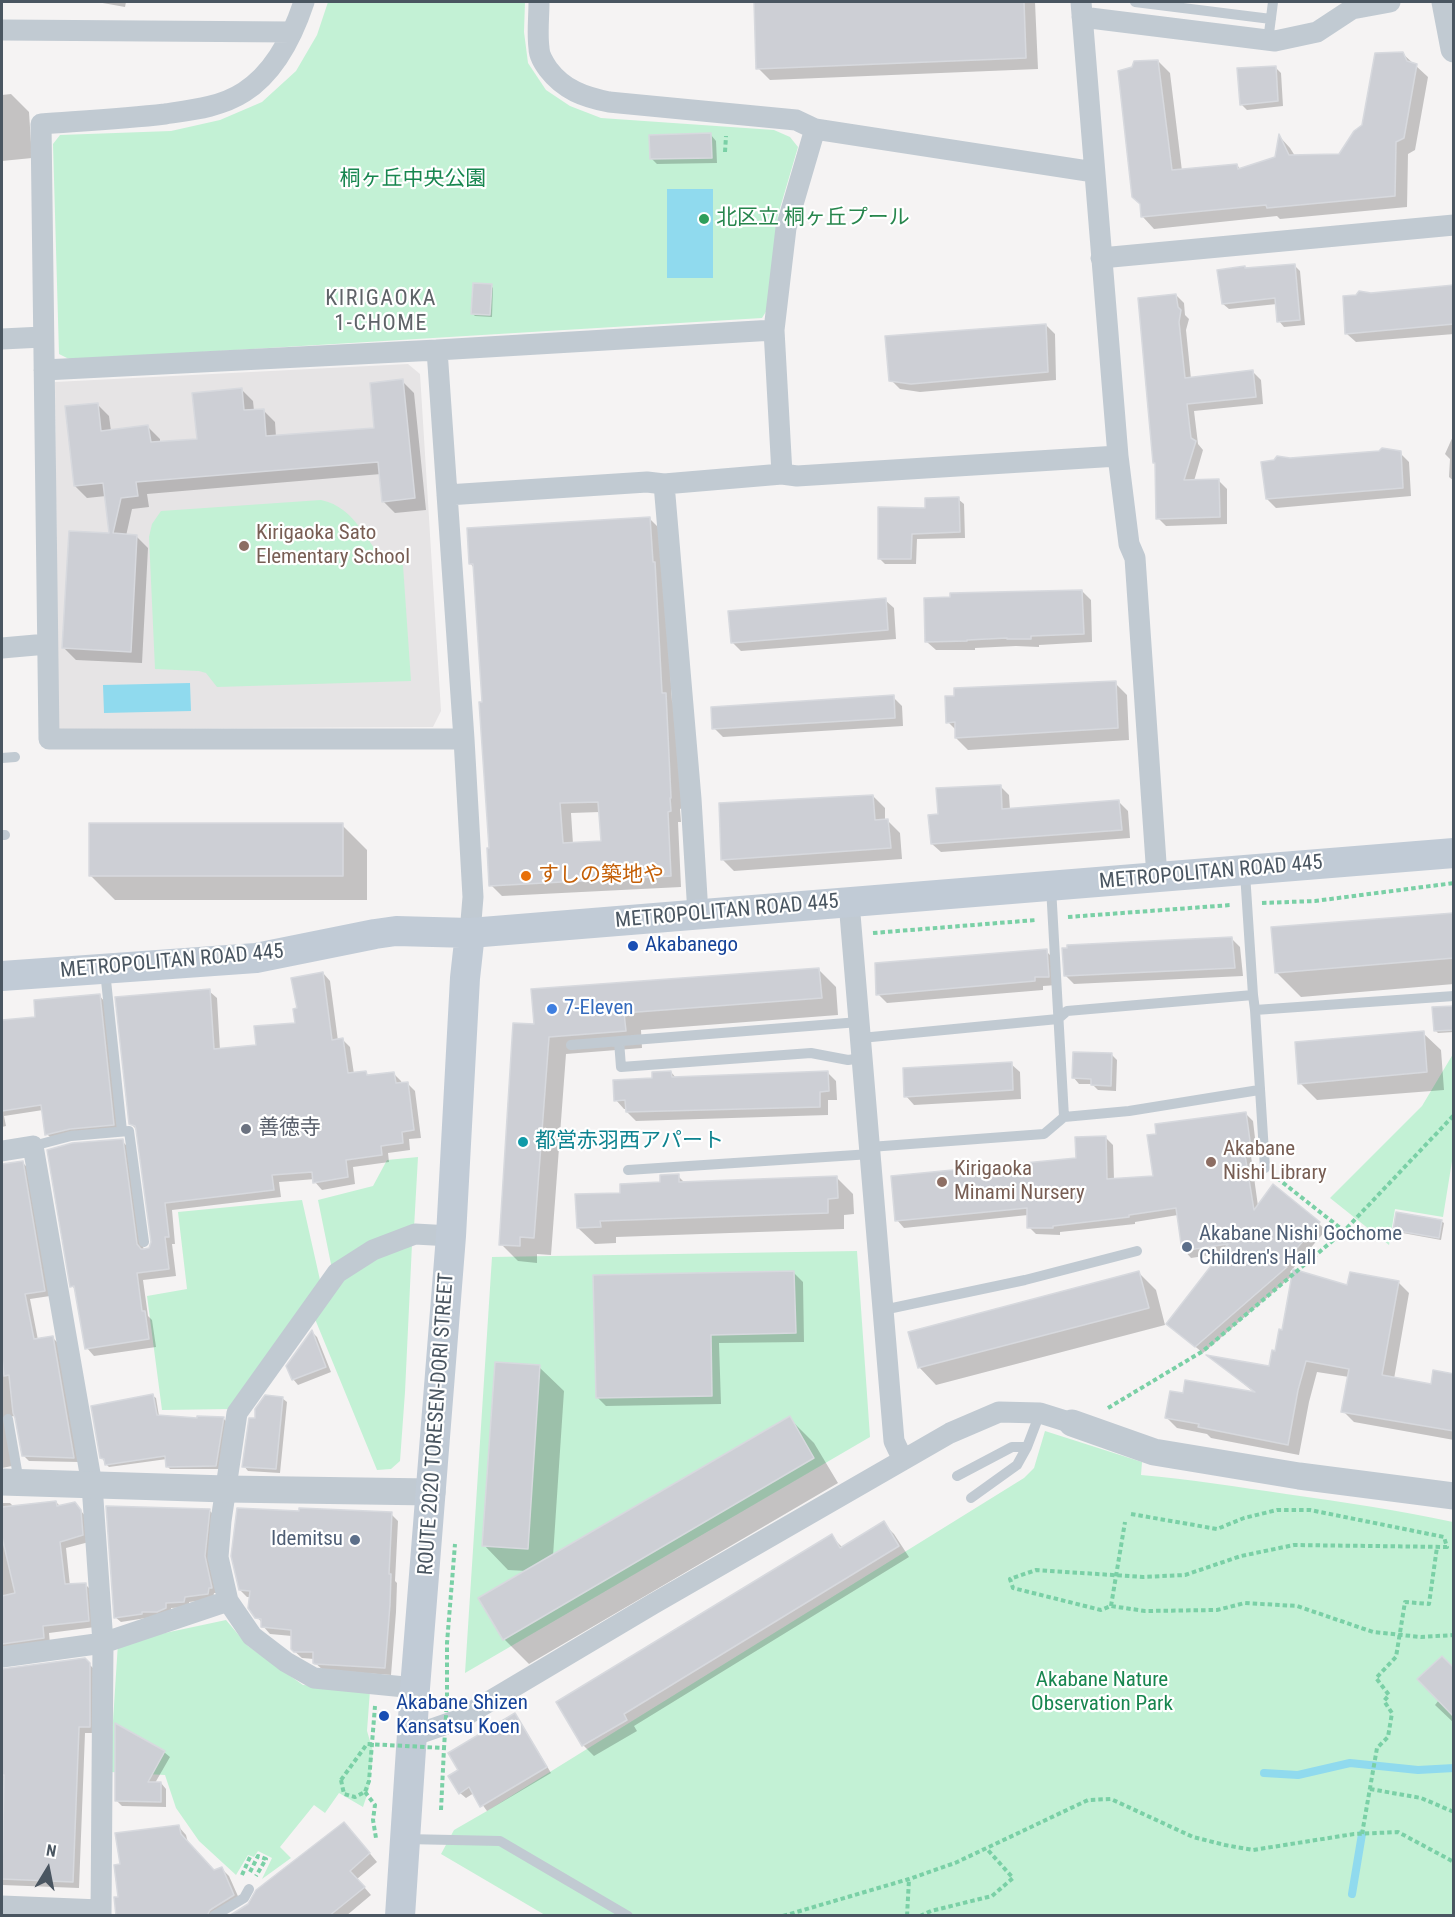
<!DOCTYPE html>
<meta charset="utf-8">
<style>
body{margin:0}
#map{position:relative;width:1455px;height:1917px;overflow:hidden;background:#f5f3f3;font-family:"Roboto Condensed",sans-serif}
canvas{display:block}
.frame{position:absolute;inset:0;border:3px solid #4a5661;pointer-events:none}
.north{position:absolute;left:18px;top:1839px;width:60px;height:60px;-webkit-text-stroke:4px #fff;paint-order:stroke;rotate:10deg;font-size:16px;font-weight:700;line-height:24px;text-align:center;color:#4a5661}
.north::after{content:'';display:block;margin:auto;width:21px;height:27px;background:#4a5661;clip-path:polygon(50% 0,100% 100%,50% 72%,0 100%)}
</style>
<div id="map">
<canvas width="1455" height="1917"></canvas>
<div class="frame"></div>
<div class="north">N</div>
</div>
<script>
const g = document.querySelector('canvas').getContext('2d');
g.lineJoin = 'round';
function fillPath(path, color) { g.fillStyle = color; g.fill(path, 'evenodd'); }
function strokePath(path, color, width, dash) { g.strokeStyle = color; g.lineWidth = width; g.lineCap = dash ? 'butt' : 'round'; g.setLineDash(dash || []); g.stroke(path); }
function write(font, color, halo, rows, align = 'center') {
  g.font = font + ' "Roboto Condensed","Noto Sans JP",sans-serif'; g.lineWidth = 4.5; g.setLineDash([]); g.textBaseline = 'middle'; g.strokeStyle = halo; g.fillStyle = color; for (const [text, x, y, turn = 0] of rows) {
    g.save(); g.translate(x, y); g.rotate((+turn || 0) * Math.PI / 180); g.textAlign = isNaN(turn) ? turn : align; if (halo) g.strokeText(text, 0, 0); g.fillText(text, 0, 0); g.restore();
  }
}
fillPath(new Path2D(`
 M408,364L420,374L441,711L433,727L58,729L55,382Z`), '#e6e4e5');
fillPath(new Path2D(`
 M328,2H525L524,32L528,63L546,90L570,106L601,118L774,130L790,137L798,147L778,215L767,310L762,318L71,360L59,354L53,144L60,135L171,131L220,120L262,102L296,71L317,35Z
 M321,500C357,508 364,541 388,564L403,565L411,681L217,687L206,673L199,671L155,669L149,537L152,524L161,511Z
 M1453,1054V1155L1443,1217L1395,1209L1389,1245L1330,1198L1422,1106Z
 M418,1157L414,1228L332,1269L318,1200L373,1186L387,1160Z
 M302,1200L320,1280L230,1409L162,1410L147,1296L187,1289L178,1212Z
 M412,1244L405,1392L400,1461L391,1469L377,1470L315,1319L340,1280L366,1261Z
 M857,1251L870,1437L465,1673L492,1257Z
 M1045,1431L1142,1462L1141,1475C1190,1479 1238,1487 1286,1494C1342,1502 1398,1510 1453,1522V1915H545L441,1854L454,1830L487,1811L1024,1478L1034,1468Z
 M226,1620L248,1646L303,1685L370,1690L367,1731L373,1751L369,1789L363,1807L339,1793L325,1813L314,1805L280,1847L291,1858L262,1879L272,1858L258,1851L254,1857L248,1855L236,1875L199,1841L176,1808L165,1775L111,1772V1752L118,1643Z`), '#c3f1d5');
fillPath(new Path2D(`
 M667,189H713V278H667Z
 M190,683L191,711L104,713L103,685Z`), '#90daee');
fillPath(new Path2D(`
 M97,2H126L125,7Z
 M755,2H1035L1038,69L770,80L758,68Z
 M1402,53L1428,77L1415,150L1408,154L1407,207L1280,219L1277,216L1154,229L1143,217L1158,61L1170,73L1182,171L1237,165L1241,170L1276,158L1280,137L1290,148L1295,156H1340L1364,126Z
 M1276,68L1281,73L1283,106L1247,110L1241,104Z
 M11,94L29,112L32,158L2,161V95Z
 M711,135L716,141L717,163L657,164L651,158Z
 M1294,265L1300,271L1305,325L1284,327L1279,321L1277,304L1229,309L1223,304L1246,270Z
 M491,286L493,288L492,317L475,316L472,313Z
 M1454,286V334L1356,342L1347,334L1371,294Z
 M1176,295L1184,303L1185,315L1189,319L1186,330L1191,379L1253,372L1261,380L1263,404L1194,411L1198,444L1203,450L1194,481H1219L1227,489V524L1166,526L1158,518Z
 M1046,325L1055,334L1056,380L920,392L900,389L891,380Z
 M402,381L414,393L426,510L395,513L383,501L381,474L147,494L149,507L132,509L126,536H136L148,548L142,663L76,660L64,648L111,534L106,496L87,498L75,486L97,404L109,416L111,431L148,427L160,439V443L198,440L241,389L253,401L254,411L263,410L275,422L276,437L376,430Z
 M1454,434V481L1449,477L1450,459L1445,454Z
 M1400,453L1409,462L1411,496L1276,508L1267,499L1290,460Z
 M958,499L964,504L965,538L917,539L916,564H885L879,558L927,510Z
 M649,518L660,529L665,575L672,701L676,706L682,808L680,809L681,822H678L681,887L502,896L491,885V849L484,704L474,568L470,563ZM600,812L602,843L573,844L571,813Z
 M1082,591L1091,600L1092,642L1039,645V647L1016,646L975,648V650H936L927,642Z
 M885,600L894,608L896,639L741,651L732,642Z
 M1115,683L1127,695L1129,740L968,750L956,738V730L948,722Z
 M893,697L902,706L903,726L723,737L714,728Z
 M1000,786L1009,795L1010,810L1119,802L1128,811L1130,838L941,852L932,844L939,815Z
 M873,796L885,808V821H888L900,833L902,859L734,871L722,859Z
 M342,825L367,850V900H115L90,875Z
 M1454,914V984L1301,997L1276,972Z
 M1231,938L1240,947L1243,976L1074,984L1065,975Z
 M1046,951L1055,960L1057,985L1043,986V990L887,1003L878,994Z
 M819,970L836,987L838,1015L641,1030L642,1048L566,1054L551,1255L537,1254V1263L518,1261L501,1244L535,1026Z
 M323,973L330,981L338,1041L343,1040L350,1047L354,1074L366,1073L369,1076L393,1073L401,1081L402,1084L407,1083L415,1091L421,1138L409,1139L410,1150L388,1153L389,1162L353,1167L355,1184L322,1190L315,1182V1179L279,1182L281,1197L172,1210L175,1244H172L176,1276L143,1280L148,1316L152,1320L156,1347L94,1356L87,1348L76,1290L72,1286L122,1141L129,1148L144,1252L153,1245L138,1131L130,1123L209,991L217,998L220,1050L257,1046L297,1024L298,1010Z
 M99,995L104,1001L118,1129L52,1139L47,1134L43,1110L4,1116L6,1126L2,1127V1021L37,1018Z
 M1454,1007V1032L1438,1033L1436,1031Z
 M1423,1033L1441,1050L1444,1090L1317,1100L1300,1083Z
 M1112,1055L1117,1060L1116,1091L1098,1090L1092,1084H1079L1074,1078Z
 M1011,1064L1020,1072L1021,1099L914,1105L906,1096Z
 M671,1072L677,1079L827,1072L836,1081L837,1100H828V1115L636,1121L627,1112V1109H624L616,1100Z
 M1246,1114L1253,1121L1257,1155L1251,1156L1258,1206L1273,1186L1326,1230L1290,1272L1293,1275L1203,1353L1168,1324L1223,1253L1191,1258L1184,1250L1178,1215L1135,1222V1224L1060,1232V1235L1036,1234L1029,1227L1028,1215L904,1228L897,1220L1077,1159L1106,1138L1113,1145L1114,1180L1155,1177Z
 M22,1162L27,1167L50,1296L30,1299L38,1340L53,1338L58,1343L79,1462L29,1461L24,1456L17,1417L13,1416L8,1419L12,1466L2,1468V1241L26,1234L20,1209L2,1213V1166Z
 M678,1176L685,1183L837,1178L853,1194L854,1214L844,1215V1229L616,1237V1243L595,1244L578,1228L621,1195L662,1184Z
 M1441,1221L1444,1223L1441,1240L1397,1232L1395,1229Z
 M794,1273L803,1282L804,1342L719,1343L721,1404L606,1406L597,1397Z
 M1139,1273L1156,1290L1165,1325L936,1385L919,1367Z
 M1398,1282L1409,1293L1394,1379L1432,1385L1454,1375V1440L1354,1422L1343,1411L1349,1377L1317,1372L1309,1402L1299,1455L1211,1438L1207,1434L1177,1428L1166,1417L1184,1395L1256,1394L1211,1357L1270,1368L1284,1331L1348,1287Z
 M312,1332L317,1337L331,1372L298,1385L293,1379Z
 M539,1367L564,1391L553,1556L789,1418L814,1443L838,1483L529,1664L504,1639L527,1571L508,1570L484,1545Z
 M153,1396L156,1398L159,1416L198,1420L223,1418L226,1421L219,1469H170L167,1466V1459L109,1467L106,1464L102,1458Z
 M282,1398L287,1402L280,1473L248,1471L244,1466L256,1419Z
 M56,1502L61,1507L81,1511L87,1518L89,1542L66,1548L70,1586L85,1584L92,1591L95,1627L49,1633L50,1644L2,1648V1503H10L14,1507Z
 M209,1510L215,1516L217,1593H214L213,1599L189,1602V1607L171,1608V1614L121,1622L115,1617Z
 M391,1514L398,1521L395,1581L397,1583L396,1612L391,1675L323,1670L314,1662V1659L302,1658L292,1649V1636L270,1634L263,1626V1624L257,1617L250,1597H247L240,1590Z
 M883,1523L894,1534L909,1557L634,1726L637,1731L594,1756L583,1745L558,1702L831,1536L843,1548Z
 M85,1660L96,1671V1733H85L79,1888L2,1885V1670Z
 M1454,1670V1723L1435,1705L1439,1700Z
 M514,1715L520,1721L551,1773L487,1811L474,1793L466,1798L460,1793V1770Z
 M164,1752L170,1757L155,1783H161L166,1789V1807L122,1806L116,1800Z
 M179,1827L186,1835L188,1843L214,1872L222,1869L229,1876L241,1903L222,1916H118L121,1865Z
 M351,1831L377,1862L357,1879L371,1895L346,1916H231L249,1905Z`), '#0003');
strokePath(new Path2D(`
 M1264,1773L1298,1775L1350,1763L1418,1770L1454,1768
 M1352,1894L1362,1834`), '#90daee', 8);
const building = new Path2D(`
 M754,2H1024L1026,58L756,69Z
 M1403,52L1407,61L1417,64L1404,138L1396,142L1395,196L1267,208L1266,205L1141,217L1140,204L1132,197L1118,71L1132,67L1134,61L1158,60L1172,170L1237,164L1238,169L1275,157L1279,134L1289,155L1339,154L1354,131L1362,125L1375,53Z
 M1276,66L1278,101L1240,105L1237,68Z
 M711,133L712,158L650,159L649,135Z
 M1295,264L1300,320L1277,322L1275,298L1222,304L1217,270L1245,266V268Z
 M473,283L492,284L490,315L471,314Z
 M1454,285V324L1345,334L1343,296L1356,295L1359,291L1371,293Z
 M1176,294L1178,307L1181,310L1179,322L1185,378L1253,370L1256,397L1187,404L1191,438L1196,441L1184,480L1219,479L1220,517L1156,519L1155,463H1153L1138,298Z
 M1046,324L1048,372L911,384L889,381L885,336Z
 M403,379L415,498L382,502L378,462L136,482L138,496L121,498L113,533L137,535L131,652L62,648L69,531L109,533L103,483L74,486L65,406L98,403L101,431L148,425L151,442L197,439L192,393L242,388L244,410L264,409L266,436L374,428L370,383Z
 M1382,448L1401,451L1403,488L1266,499L1261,462L1274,460L1277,456L1290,458L1379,451Z
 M959,497L960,532L912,534L911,559H878V507L925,508V498Z
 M650,517L653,562H655L662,693H666L671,798H670L671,811L668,812L671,876L489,886L487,848H489L479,702H482L473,564H469L467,528ZM598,802L601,841L563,843L560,803Z
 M1082,590L1084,634L1031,636V639H1007V638L967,640V641L925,642L924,598L950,597V593Z
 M886,598L888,630L731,643L728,611Z
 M1116,681L1118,728L955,738V722L946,723L945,696H954V688Z
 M894,695L895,718L712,729L711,707Z
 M1001,785L1002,809L1119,800L1122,830L931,844L928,815L938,814L936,788Z
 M873,795L875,820L888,819L891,848L721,860L719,803Z
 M89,823H343V876H89Z
 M1454,913V958L1275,973L1271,927Z
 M1232,937L1235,968L1064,976L1062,948H1067V945Z
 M1047,949L1049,977H1035V981L876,995L875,963Z
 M819,968L822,998L624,1013L626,1031L549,1037L534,1238L520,1237V1246L499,1245L513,1023L534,1024L531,989Z
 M323,972L332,1040L343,1038L348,1073L366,1071L367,1075L394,1072L396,1083L408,1082L414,1130L402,1132L403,1143L381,1146L382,1155L346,1160L348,1177L313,1183L312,1172L272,1175L274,1190L165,1203L169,1237H165L169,1269L137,1273L142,1311H145L149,1339L85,1349L74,1286L70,1287L47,1150L72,1143L123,1139L137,1244L141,1249H144L149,1248L151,1242L136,1130L135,1126L129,1124L115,997L210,989L214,1049L256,1045L254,1026L295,1023L293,1009L297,1008L291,978Z
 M100,994L114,1125L70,1129L45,1135L41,1105L2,1111V1020L35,1017L34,1000Z
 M1454,1006V1030L1434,1031L1432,1007Z
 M1424,1031L1427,1072L1298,1084L1295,1042Z
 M1073,1052L1112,1053L1111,1086L1091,1085V1079L1072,1078Z
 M1012,1062L1013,1090L904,1097L903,1068Z
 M671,1071L672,1077L828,1071L829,1091L820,1092V1107L626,1112L625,1100L614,1101L613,1080L652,1078V1072Z
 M1246,1112L1251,1148L1244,1149L1254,1210L1273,1184L1320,1222L1282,1265L1287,1267L1195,1347L1166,1324L1228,1244L1182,1251L1176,1208L1129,1215V1217L1053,1226V1228H1027V1208L895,1221L891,1176L1076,1158L1075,1137L1106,1136L1107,1179L1153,1176L1147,1135L1156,1134L1155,1124Z
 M23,1161L45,1291L25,1294L34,1339L53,1336L74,1458L22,1456L15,1418L13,1413L9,1375L4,1376L2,1357V1164Z
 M679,1174V1182L837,1176L838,1198L828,1199V1213L600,1221L601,1227L577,1228L575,1194L620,1193V1184L660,1182V1175Z
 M1396,1212L1442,1220L1439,1238L1393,1230Z
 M1293,1269L1347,1285L1350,1272L1399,1281L1382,1375L1431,1384L1433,1370L1454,1374V1431L1341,1412L1349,1369L1306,1361L1298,1390L1288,1445L1198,1427L1199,1424L1165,1418L1170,1391L1183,1393L1185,1380L1255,1392L1206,1355L1269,1366L1272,1350L1275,1351L1279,1329L1282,1330Z
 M794,1271L796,1333L711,1335L712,1396L596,1398L593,1275Z
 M1139,1271L1149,1308L918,1368L908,1332Z
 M312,1330L326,1367L292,1380L286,1366Z
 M495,1362L540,1365L528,1549L482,1546Z
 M153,1394L157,1415L197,1418V1416L224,1417L216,1466L166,1467L165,1456L105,1465L104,1459L100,1458L91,1406Z
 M265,1395L283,1397L276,1469L242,1467L249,1418H255V1409Z
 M790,1416L814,1458L503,1640L478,1598Z
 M56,1501L57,1506L75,1502L81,1510L83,1535L60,1542L65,1584L86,1583L89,1621L43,1626L44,1638L2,1644V1596L15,1593L2,1537V1507Z
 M106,1506L210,1509L205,1556L212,1588H209L208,1594L185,1597L184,1602L166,1603V1608L157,1612H142V1614L114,1618Z
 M237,1508L299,1511V1508L392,1512L389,1574H391L390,1604L385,1668L315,1664L313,1663V1652H294L291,1649V1630L261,1627V1619L255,1618L248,1608L250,1591L239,1590L231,1556Z
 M884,1521L899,1546L624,1714L627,1720L582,1746L556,1702L832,1534L840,1548Z
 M1442,1656L1454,1668V1717L1417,1679Z
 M85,1658L90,1663V1727H79L73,1882L2,1879L4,1775H2V1669Z
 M515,1713L547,1767L480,1807L469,1787L459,1794L448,1776L458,1770L448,1753Z
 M115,1723L165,1751L148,1782H161V1802L115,1801Z
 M344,1822L370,1853L350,1871L365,1887L329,1916H229L248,1904L256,1890Z
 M179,1825L181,1834L214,1870L222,1867L234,1895L210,1910L207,1916H116L114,1897H118L114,1865L120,1864L115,1833Z`);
fillPath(building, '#cdcfd5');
strokePath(building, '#d7d9de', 1.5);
strokePath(new Path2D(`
 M725,152L726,136
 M1262,903L1315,901L1454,883
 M1068,917L1231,905
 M873,933L1036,920
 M1277,1178L1344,1231
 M1108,1408L1203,1351L1344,1231L1454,1115
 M1131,1514L1217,1529L1244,1518L1277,1510H1310L1444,1537L1447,1547L1294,1545L1241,1556L1185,1575L1143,1577L1036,1570L1010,1579L1013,1588L1101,1610L1111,1606L1145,1611L1217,1610L1245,1603L1297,1606L1373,1632L1421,1637L1454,1635
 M1111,1606L1125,1522
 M341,1780L344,1794L355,1797L365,1792L369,1781L375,1706
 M1370,1789L1421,1798L1454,1812
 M365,1792L375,1805L373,1820L376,1838
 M441,1810L444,1748
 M1362,1834L1377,1748L1388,1737L1392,1713L1384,1701L1389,1695L1376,1678L1396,1657L1405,1602L1429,1604L1437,1547
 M250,1872L258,1856L266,1859L256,1876
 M242,1875L250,1857
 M783,1916L909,1879L955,1863L1088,1800L1111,1799L1193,1837L1225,1845L1253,1850L1354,1834L1398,1832L1454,1862
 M907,1916L909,1879
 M920,1916L931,1911L992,1896L1013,1878L987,1849`), '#7ad0a6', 4, [4.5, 3]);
strokePath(new Path2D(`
 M1135,2L1271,19
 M1268,41L1273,2
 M2,758L15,757
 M2,835H5
 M1245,873L1253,995
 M1051,887L1064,1117
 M105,971L122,1131
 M1255,1010L1265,1168
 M861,1038L1058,1019L1067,1011L1253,995L1255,1010L1454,996
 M619,1041L621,1067L811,1053L848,1060L862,1058
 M571,1045L859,1022
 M33,1146L71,1136L129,1131L144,1242
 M870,1147L1044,1134L1064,1117L1129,1111L1259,1090
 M628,1170L871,1154
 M883,1310L1025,1280L1137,1251
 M8,1419L19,1482
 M957,1476L1012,1447H1027L1040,1413
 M971,1498L1017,1465L1027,1447
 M405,1839L500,1841L628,1916
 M214,1916L244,1898L249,1889`), '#c1cad2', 10);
strokePath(new Path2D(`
 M304,2C293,35 274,73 244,92C221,107 192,110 165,114C123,119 82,121 41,124L49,739H464
 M539,2C539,17 537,33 539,48C539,56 544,63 548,69C564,90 584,97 609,102L796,120L815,129L1094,172
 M1081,2L1118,456L1129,544L1135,558L1157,877
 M1082,17L1275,41L1317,32L1352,9L1390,2
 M2,30L292,32
 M1101,258L1454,225
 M2,339L43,337
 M437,350L464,739L473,897L470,933
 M44,370L437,350L774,330
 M782,474L774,330L786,228L815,129
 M664,484L691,799L698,914
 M447,495L647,482L664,484L782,474L797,476L1118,456
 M2,648L47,644
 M849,902L894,1441L903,1460
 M2,1151L33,1146L92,1485L103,1643L101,1916
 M2,1657L103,1643L228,1601
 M415,1688L314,1678L286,1662L252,1636L228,1601L218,1557L221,1521L237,1413L337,1273L373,1250L415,1234L451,1236
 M412,1736L458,1720L653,1604L950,1433L999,1412L1040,1413L1072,1423
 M2,1906L100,1910`), '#c1cad2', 21);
strokePath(new Path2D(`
 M1445,2L1454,49
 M1072,1423L1154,1452L1299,1476L1454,1496
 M2,1482L226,1489L432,1492`), '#c1cad2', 27);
strokePath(new Path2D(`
 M2,976L256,958L375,934L396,931L470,933L1454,853
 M400,1916L415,1688L451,1236L465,978L470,933`), '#c1cbd6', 30);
strokePath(new Path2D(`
 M341,1780L367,1744L444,1748L447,1700V1643L455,1544`), '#7ad0a6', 4, [4.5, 3]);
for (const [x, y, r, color] of [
 [704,219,6,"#2e9e5b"],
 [244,546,6,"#8d6e63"],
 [526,876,6,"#e8710a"],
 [633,946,6,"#1a4fb4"],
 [552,1009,6,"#3f7fe0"],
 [246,1129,6,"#6b7280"],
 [523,1142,6,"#0f9aa8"],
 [1211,1162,6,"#8d6e63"],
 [942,1182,6,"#8d6e63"],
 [1187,1247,6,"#5c6f8a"],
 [355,1540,6,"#5c6f8a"],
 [384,1716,6,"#1a4fb4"]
]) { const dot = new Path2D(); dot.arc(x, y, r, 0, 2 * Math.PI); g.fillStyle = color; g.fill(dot); strokePath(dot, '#fff', 2); }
write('21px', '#17864f', '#fff', [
 ["桐ヶ丘中央公園",413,180],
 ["Akabane Nature",1102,1681],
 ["Observation Park",1102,1705]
]);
write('21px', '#27864d', '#fff', [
 ["北区立 桐ヶ丘プール",716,219]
], 'left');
write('21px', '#785e54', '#fff', [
 ["Kirigaoka Sato",256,534],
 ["Elementary School",256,558],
 ["Akabane",1223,1150],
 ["Nishi Library",1223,1174],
 ["Kirigaoka",954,1170],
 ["Minami Nursery",954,1194]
], 'left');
write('21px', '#4a5661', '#fff', [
 ["METROPOLITAN ROAD 445",1211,873,-5],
 ["METROPOLITAN ROAD 445",727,912,-5],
 ["METROPOLITAN ROAD 445",172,962,-5],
 ["ROUTE 2020 TORESEN-DORI STREET",437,1424,-86]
]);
write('21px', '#c56008', '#fff', [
 ["すしの築地や",538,876]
], 'left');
write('21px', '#164399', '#fff', [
 ["Akabanego",645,946],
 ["Akabane Shizen",396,1704],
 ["Kansatsu Koen",396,1728]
], 'left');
write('21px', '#366cbe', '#fff', [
 ["7-Eleven",564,1009]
], 'left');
write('21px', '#5b616d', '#fff', [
 ["善徳寺",258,1129]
], 'left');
write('21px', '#0d838f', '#fff', [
 ["都営赤羽西アパート",535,1142]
], 'left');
write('21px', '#4e5e75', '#fff', [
 ["Akabane Nishi Gochome",1199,1235],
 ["Children's Hall",1199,1259],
 ["Idemitsu",343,1540,"right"]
], 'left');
g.letterSpacing = '1.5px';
write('22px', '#5f6368', '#fff', [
 ["KIRIGAOKA",381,299],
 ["1-CHOME",381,324]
]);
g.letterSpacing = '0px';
</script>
